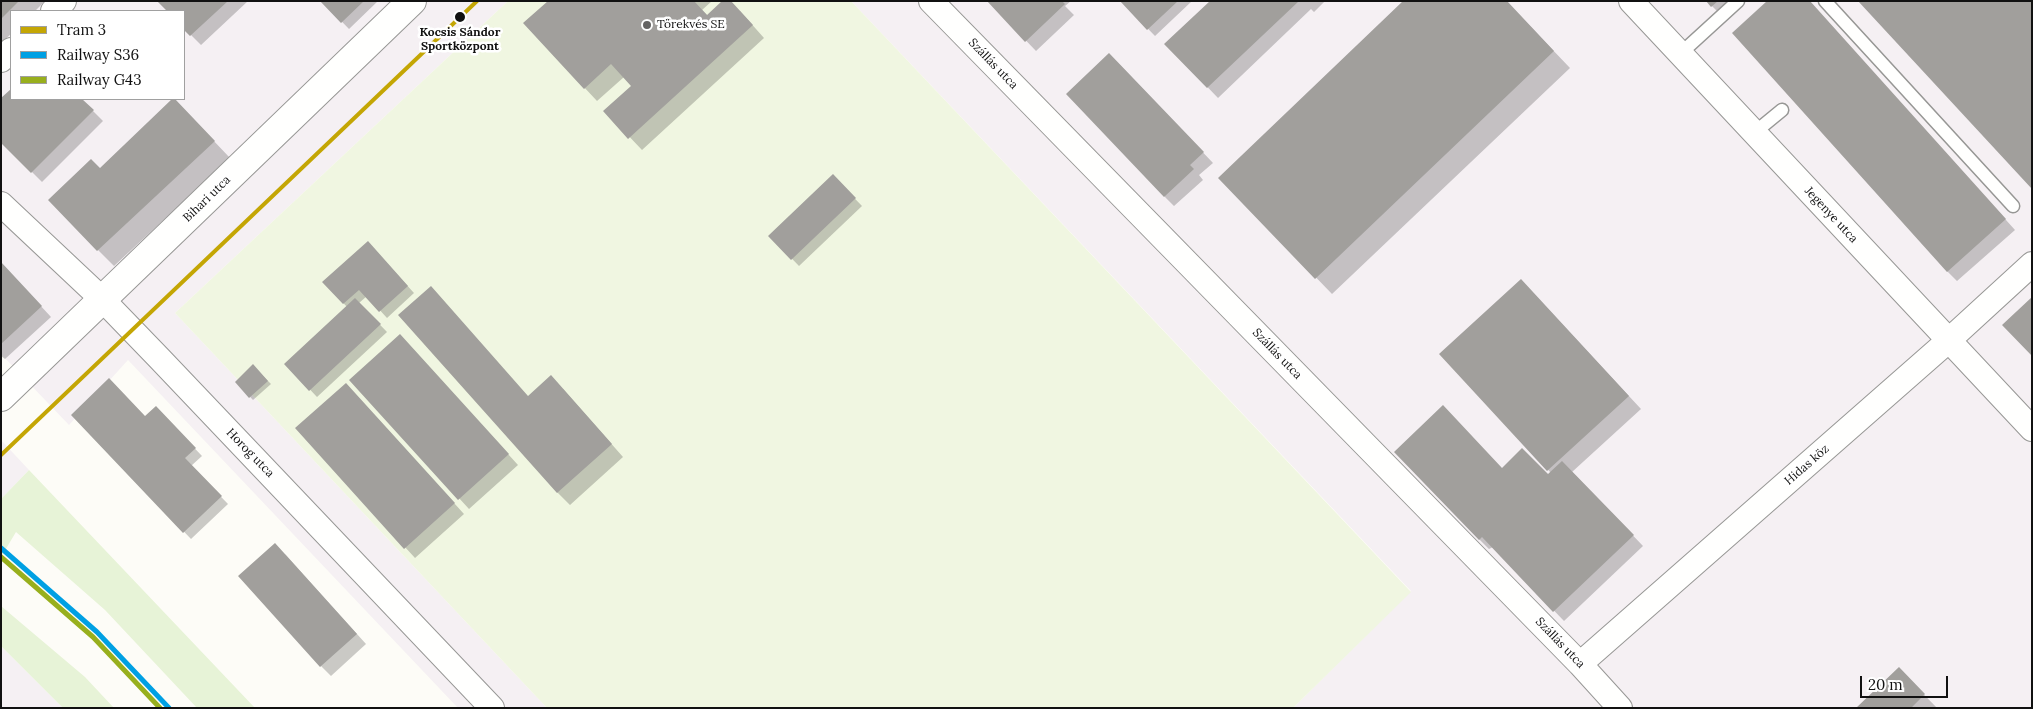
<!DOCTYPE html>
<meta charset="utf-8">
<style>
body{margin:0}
#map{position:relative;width:2033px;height:709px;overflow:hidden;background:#fdfcf7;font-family:Lora,serif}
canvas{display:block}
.frame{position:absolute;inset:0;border:2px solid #111;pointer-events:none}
.legend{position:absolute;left:10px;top:10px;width:175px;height:90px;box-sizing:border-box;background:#fff;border:1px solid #a0a0a0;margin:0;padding:6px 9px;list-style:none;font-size:15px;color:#111}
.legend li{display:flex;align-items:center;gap:10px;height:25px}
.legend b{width:25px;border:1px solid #a0a0a0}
.scale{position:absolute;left:1860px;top:676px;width:88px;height:22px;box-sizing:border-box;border:2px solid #111;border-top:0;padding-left:6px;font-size:15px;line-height:18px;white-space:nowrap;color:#111;-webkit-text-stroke:4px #fff;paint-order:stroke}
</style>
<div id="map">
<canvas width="2033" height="709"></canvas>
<div class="frame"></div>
<ul class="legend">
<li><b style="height:6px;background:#c4a604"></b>Tram 3</li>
<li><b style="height:6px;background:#00a0e3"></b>Railway S36</li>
<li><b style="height:6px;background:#98af1d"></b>Railway G43</li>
</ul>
<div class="scale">20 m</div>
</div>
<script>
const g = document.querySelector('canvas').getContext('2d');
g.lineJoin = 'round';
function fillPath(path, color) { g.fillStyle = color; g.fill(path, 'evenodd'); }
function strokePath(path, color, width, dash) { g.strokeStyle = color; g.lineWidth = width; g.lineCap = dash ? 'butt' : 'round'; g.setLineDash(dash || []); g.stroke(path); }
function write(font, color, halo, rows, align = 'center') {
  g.font = font + ' Lora,serif'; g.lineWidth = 5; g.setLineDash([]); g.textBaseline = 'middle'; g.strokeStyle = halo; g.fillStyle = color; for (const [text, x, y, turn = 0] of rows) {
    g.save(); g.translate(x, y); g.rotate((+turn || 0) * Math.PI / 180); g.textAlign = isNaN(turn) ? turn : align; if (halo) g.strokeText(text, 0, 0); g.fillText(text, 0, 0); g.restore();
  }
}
fillPath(new Path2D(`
 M1,1H508L175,313L547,708H458L128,360L69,425L1,354ZM11,11H184V99H11Z
 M851,1H2032V708H1293L1411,591Z
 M1,440L29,470L1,499Z
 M1,646L63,708H1Z`), '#f5f0f3');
fillPath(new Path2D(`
 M29,470L255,708H197L105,610L16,532L1,557V499Z
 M1,606L85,677L114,708H63L1,646Z`), '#e7f3d7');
fillPath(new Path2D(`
 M508,1H851L1411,592L1293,708H547L175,313Z`), '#f0f6e1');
fillPath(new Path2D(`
 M1,1H45L35,11H11V34L1,43Z
 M159,1H248L201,45L184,28V11H168Z
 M322,1H378L349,29Z
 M549,1H712L702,10L708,16L740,11L764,38L642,150L605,111L632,86L624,77L597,101L525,24Z
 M988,1H1071L1065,6L1074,15L1036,51Z
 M1121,1H1192L1155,36Z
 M1212,1H1325L1314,12L1311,9L1218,98L1166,44Z
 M1506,1L1570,68L1332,294L1220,178Z
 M1707,1H1739L1722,16Z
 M1809,1L2015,230L1957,281L1947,271Z
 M1119,64L1213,163L1199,175L1203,180L1174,206L1165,197Z
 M11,90V99H81L103,121L42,182L1,141V100Z
 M174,99L230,158L114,266L98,250L100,169Z
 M833,176L862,206L799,266L770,236Z
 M374,249L414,293L387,318L367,296L359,303L387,332L317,397L286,364L347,307L324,282Z
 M1,263L51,317L5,359L1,356Z
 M1533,293L1641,409L1572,472L1643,546L1564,621L1493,547L1489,549L1479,539L1503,469L1548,476L1551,473L1441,354Z
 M409,345L518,465L469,509L351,380Z
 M253,366L271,384L253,400L236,382Z
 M563,389L623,457L570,505L557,492L528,397Z
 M355,394L464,514L415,558L297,429Z
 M72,415L146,418L163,415L202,456L191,466L228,504L191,539Z
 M285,554L366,644L331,676L321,666Z
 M1899,669L1937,708H1858Z`), '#0003');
fillPath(new Path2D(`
 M1,1H19L1,19Z
 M157,1H228L190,36L184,30V11H167Z
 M320,1H364L341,23Z
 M548,1H694L707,15L722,1H731L753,25L628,139L603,111L631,86L611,64L584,89L523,23Z
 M987,1H1062L1065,4L1025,42Z
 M1120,1H1178L1147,30Z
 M1210,1H1299L1207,88L1164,44Z
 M1403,1H1507L1554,51L1315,279L1218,178Z
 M1706,1H1718L1711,7Z
 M1767,1H1810L2006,219L1947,272L1732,33Z
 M1858,1H2032V189Z
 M1109,53L1204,152L1190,165L1194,169L1164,197L1066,94Z
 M11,89V99H82L94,110L31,173L1,143V98Z
 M172,99H175L215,141L97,251L48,200L91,159L100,168Z
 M833,174L856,198L791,260L768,236Z
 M368,241L408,286L379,312L359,290L343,304L322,282Z
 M1,262L42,306L1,344Z
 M1521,279L1629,396L1547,471L1439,354Z
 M431,286L528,396L551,375L612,444L557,493L398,315Z
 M2032,297V356L2002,325Z
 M355,298L381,324L309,391L284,364Z
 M400,334L509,454L458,500L349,380Z
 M253,364L268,381L249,398L235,382Z
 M109,378L145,416L156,406L196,448L185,458L222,496L183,533L71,415Z
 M346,383L455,503L404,549L295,428Z
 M1443,405L1502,468L1522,448L1548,474L1562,461L1634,535L1553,612L1482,537L1479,540L1394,452Z
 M275,543L357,634L320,667L238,576Z
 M1899,667L1925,694L1911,708H1856Z`), '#a19f9c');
const service = new Path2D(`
 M1825,1L2013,206
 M1680,54L1738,1
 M1754,133L1782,110`);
const minor = new Path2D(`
 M931,1L1580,664L1620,708
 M1631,1L2032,429
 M53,11L64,1
 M1,60L11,50
 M1,204L102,299L160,359L492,708
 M1580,664L1948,341L2032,264`);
const tertiary = new Path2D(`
 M1,397L412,1`);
strokePath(service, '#979795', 15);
strokePath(minor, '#979795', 26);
strokePath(tertiary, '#979795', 30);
strokePath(service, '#fffffe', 12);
strokePath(minor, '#fffffe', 24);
strokePath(tertiary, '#fffffe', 28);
strokePath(new Path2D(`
 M1,548L97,632L169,708`), '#00a0e3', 5);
strokePath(new Path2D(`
 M1,557L93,637L160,708`), '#98af1d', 5);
strokePath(new Path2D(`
 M1,455L477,1`), '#c4a604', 4);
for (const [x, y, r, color] of [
 [460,17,6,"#111"],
 [647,25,5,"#646362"]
]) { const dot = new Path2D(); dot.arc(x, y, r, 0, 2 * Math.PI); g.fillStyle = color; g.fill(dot); strokePath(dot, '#fff', 2); }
write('12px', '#111', '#fff', [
 ["Törekvés SE",657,25]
], 'left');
write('bold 12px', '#111', '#fff', [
 ["Kocsis Sándor",460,33],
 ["Sportközpont",460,47]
]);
write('12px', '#111', '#fff', [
 ["Szállás utca",993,64,46],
 ["Bihari utca",207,199,-44],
 ["Jegenye utca",1831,215,47],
 ["Szállás utca",1277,354,46],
 ["Horog utca",250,453,46],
 ["Hidas köz",1807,465,-41],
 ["Szállás utca",1560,643,46]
]);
</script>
